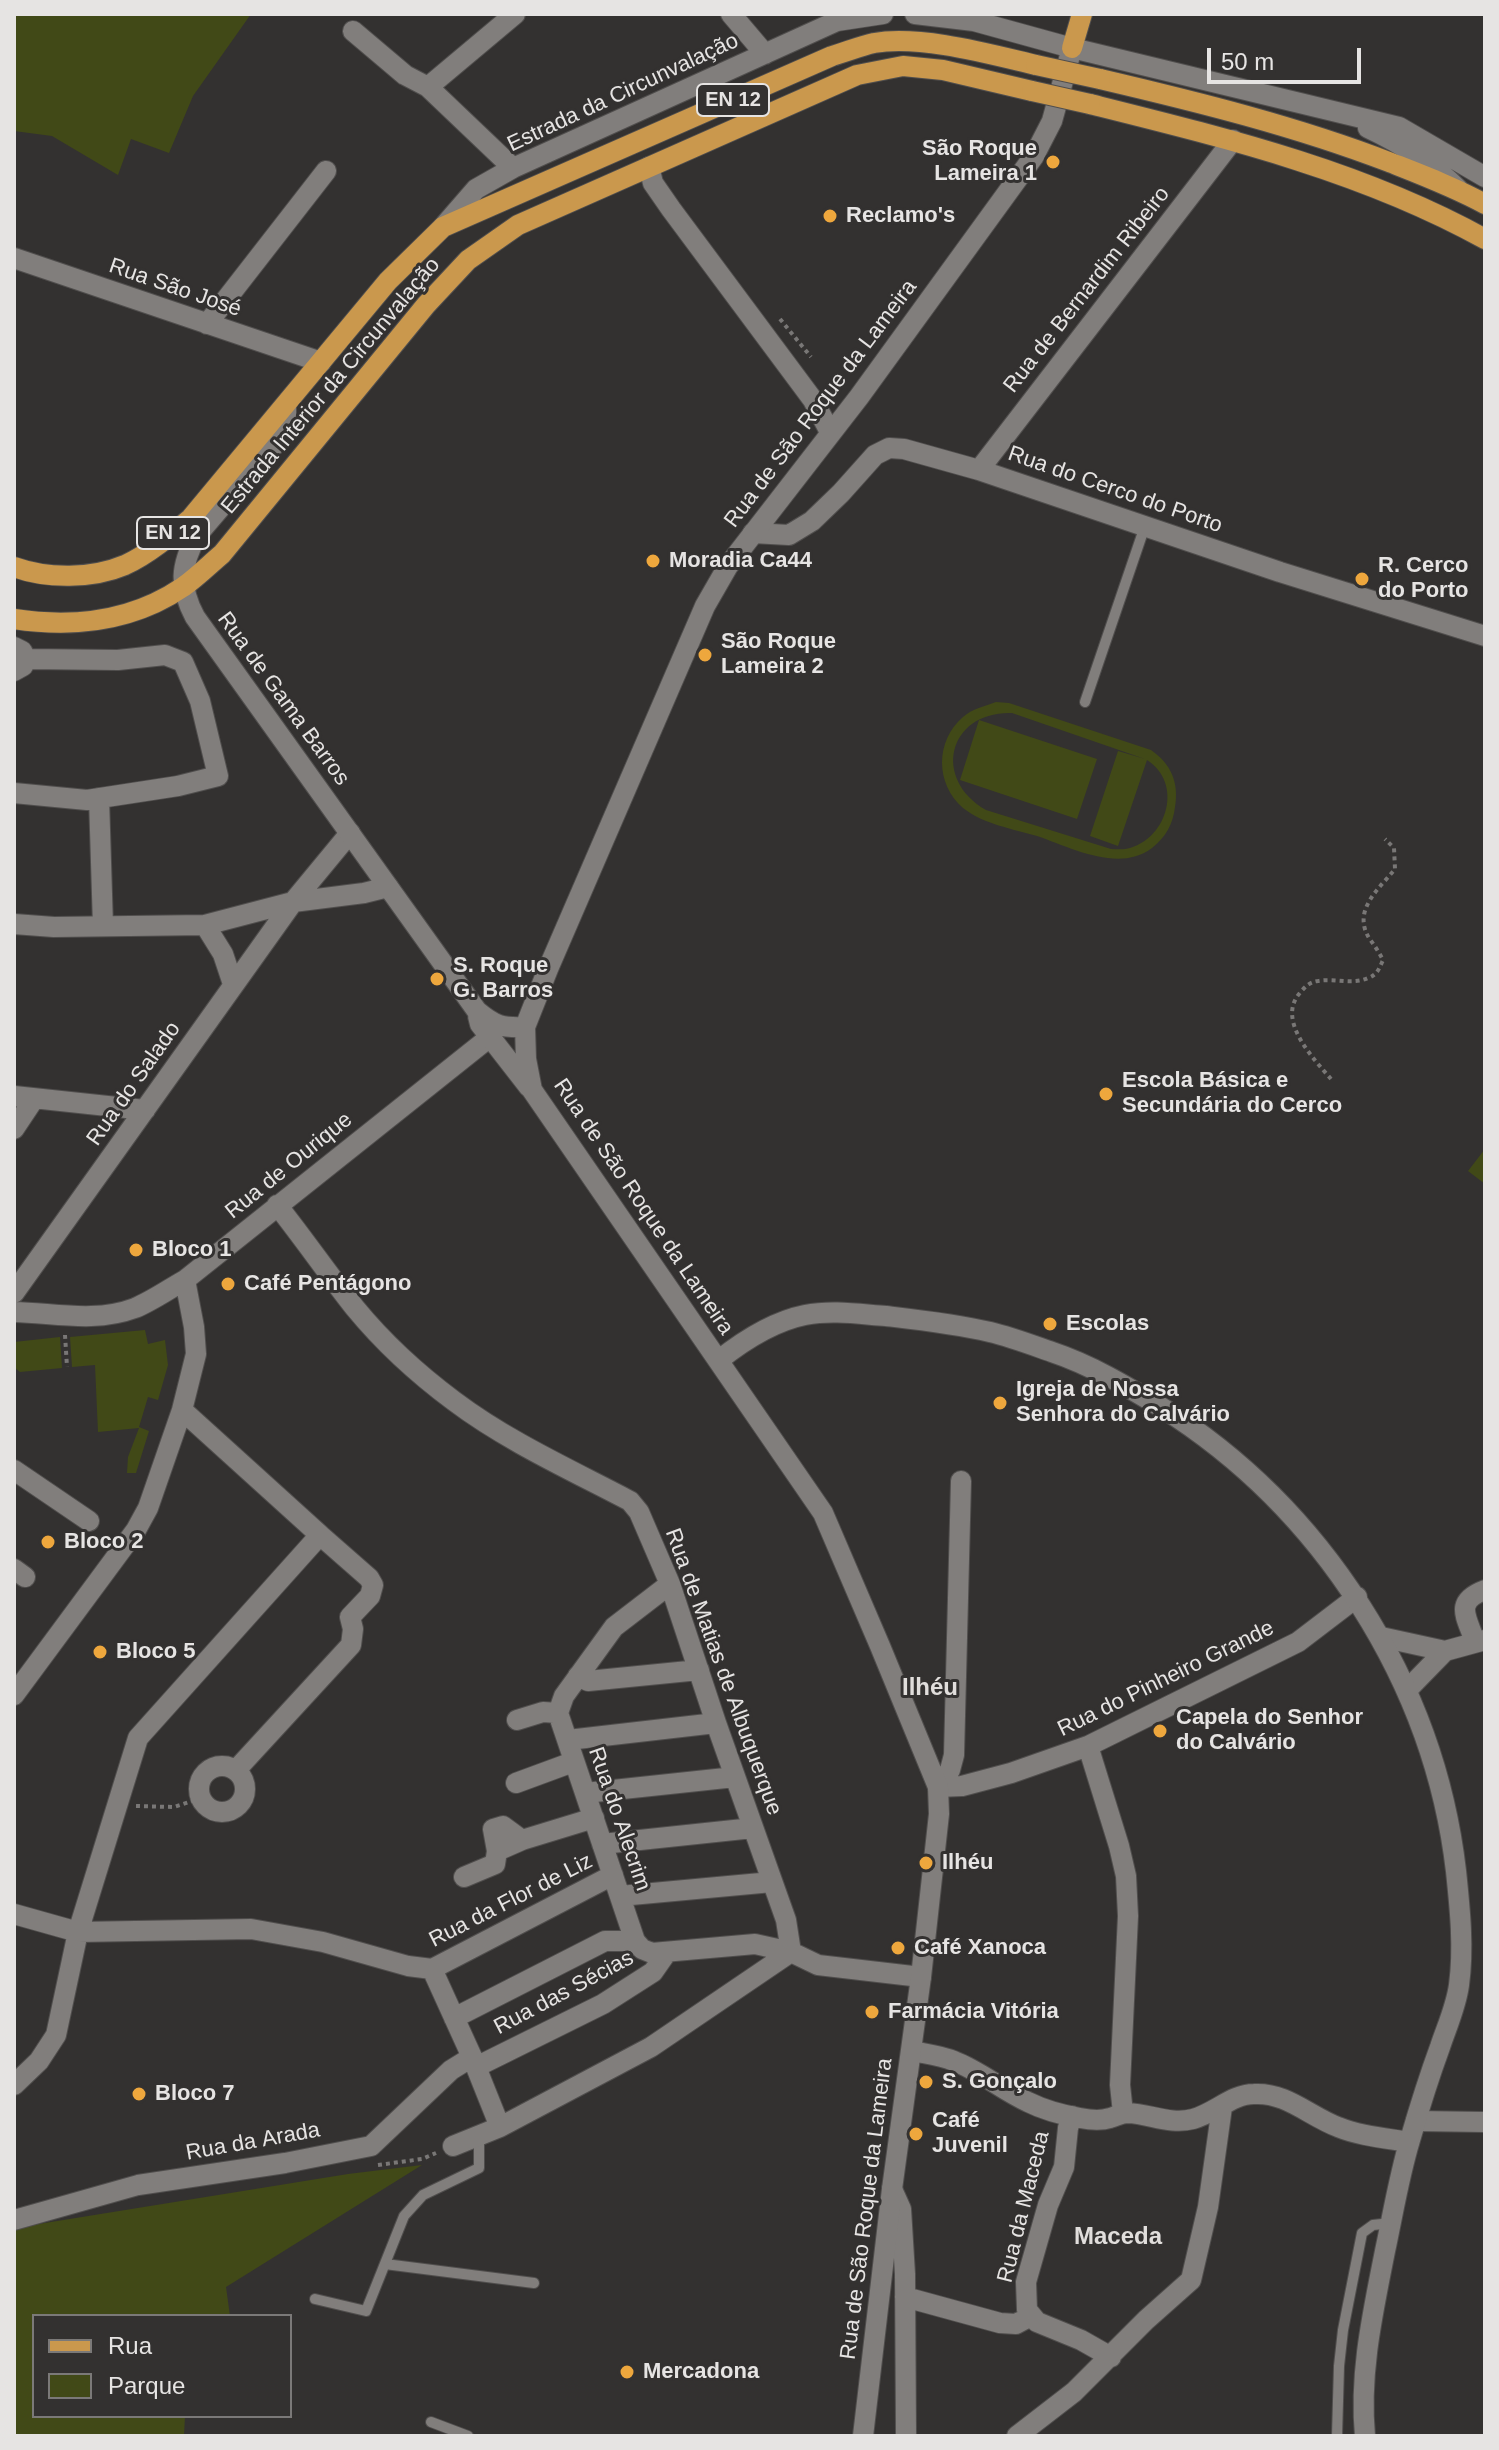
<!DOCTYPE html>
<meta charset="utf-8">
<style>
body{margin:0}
#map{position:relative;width:1499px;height:2450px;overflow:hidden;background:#333130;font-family:Helvetica,sans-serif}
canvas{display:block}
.frame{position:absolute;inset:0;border:16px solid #e6e4e3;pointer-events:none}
.legend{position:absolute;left:32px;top:2314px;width:260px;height:104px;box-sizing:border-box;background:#333130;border:2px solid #7b7978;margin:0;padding:10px 14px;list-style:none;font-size:24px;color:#e6e4e3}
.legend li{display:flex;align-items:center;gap:16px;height:40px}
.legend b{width:40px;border:2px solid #7b7978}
.scale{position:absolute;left:1207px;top:48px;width:154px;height:36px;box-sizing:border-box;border:4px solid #e6e4e3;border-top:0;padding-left:10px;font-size:24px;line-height:28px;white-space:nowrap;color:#e6e4e3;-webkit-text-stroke:6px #333130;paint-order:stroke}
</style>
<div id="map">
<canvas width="1499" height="2450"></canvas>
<div class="frame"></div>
<ul class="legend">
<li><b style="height:10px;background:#ca984d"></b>Rua</li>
<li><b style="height:22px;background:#414917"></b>Parque</li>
</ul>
<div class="scale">50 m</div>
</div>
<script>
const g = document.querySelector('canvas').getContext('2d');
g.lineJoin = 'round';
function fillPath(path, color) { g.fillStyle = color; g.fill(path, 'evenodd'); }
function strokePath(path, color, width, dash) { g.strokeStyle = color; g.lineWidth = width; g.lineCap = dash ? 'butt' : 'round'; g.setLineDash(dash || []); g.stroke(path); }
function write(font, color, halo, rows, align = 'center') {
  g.font = font + ' Helvetica,sans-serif'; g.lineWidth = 6; g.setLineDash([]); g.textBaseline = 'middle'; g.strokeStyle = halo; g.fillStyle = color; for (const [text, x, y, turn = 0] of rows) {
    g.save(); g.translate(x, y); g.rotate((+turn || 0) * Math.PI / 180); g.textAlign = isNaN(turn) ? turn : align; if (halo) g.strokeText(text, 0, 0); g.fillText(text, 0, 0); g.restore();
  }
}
fillPath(new Path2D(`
 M14,14H251L193,96L169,153L131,139L118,175L52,136L14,131Z
 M996,702L1009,703L1151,750C1171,764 1179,782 1175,807C1173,824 1166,837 1152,848C1119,873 1072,848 1037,836C1013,829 983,824 963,808C935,784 935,741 963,717C972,709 985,706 996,702ZM1012,713L1145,759L1118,751L1090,836L1118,846L1147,760C1183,783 1168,837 1130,848C1124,850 1117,849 1111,849L986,810C931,778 949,711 1012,713Z
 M979,720L1097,759L1077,819L960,780Z
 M1485,1149V1184L1468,1171Z
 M145,1330L148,1344L165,1340L168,1365L158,1400L148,1397L139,1427L149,1431L136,1473H127L128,1457L139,1428L98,1432L95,1365L72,1367L70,1337Z
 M60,1337L62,1368L20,1372L14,1367V1342Z
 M422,2165L226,2287L230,2316H34V2416H185L184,2436H14V2228L348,2174Z`), '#414917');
const lane = new Path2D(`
 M1085,702L1145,526
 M385,2264L534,2283
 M315,2299L366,2311L404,2216L423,2195L479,2168V2134
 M431,2422L468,2436
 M1337,2436L1339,2366L1343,2330L1362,2233L1373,2225L1391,2223`);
const street = new Path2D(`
 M731,14L765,54
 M915,14L974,21L1072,48L1399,127L1485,177
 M353,31L405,75L428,87L513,168
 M428,87L515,14
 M1368,128C1402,144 1431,162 1458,189
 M443,227L476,189L513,168L837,21L883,14
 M14,258L321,362
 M207,324L326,171
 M979,470L1233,140
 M753,533L789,535L812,521L841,493L875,455L889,448L904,449L979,470L1280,572L1485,636
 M14,647L22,651L26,659L23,666L14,671
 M14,793L87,800L178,786L218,776L200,701L183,662L165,655L118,660L26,659
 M99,798L103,926
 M350,833L293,902L364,893L388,887
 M14,924L54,927L205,925L293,902
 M205,925L223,954L233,984
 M14,1096L145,1110
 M14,1129L34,1099
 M277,1205C304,1239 328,1274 355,1308C383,1342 419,1375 454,1401C507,1441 571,1470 630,1501L639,1512L670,1584L716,1723L786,1920L791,1952L818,1965L921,1977
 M14,1293L293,902
 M14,1312C55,1313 95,1323 135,1308C152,1301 169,1289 185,1280L490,1037
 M14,1470L89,1521
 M14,1569L25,1577
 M1381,1637L1445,1651L1485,1640
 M1475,1642C1467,1617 1453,1602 1485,1590
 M578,1676L588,1681L699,1670
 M1407,1690L1445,1651
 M14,1695L136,1530L148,1508L182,1410L196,1354L194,1327L185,1280
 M558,1713L635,1941L642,1949L652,1953L755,1944L791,1952
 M558,1713L564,1696L614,1627L670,1584
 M517,1720L543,1712L558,1713
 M568,1740L716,1723
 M1088,1746L1119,1846L1126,1876L1128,1916L1120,2085L1123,2113
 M199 1789a23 23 0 1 1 46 0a23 23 0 1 1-46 0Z
 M236,1770L351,1645L353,1629L350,1617L370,1596L373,1585L369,1578L320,1535
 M516,1783L573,1762
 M938,1787L962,1786L1011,1773L1088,1746L1298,1642L1357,1597
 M938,1787L950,1770L954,1755L961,1481
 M585,1793L735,1777
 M522,1840L503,1826L493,1829L497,1851L522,1840L594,1818
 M602,1844L753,1828
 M464,1877L495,1864L497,1851
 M620,1896L772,1882
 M14,1914L78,1932L251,1929L323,1942L408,1966L432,1969
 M432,1969L472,2057L500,2127L651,2047L791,1952
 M432,1969L613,1875
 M454,2018L605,1941H635
 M912,2051C926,2054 940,2055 954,2061C980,2071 1002,2090 1028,2102C1044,2110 1063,2115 1080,2118C1090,2120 1101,2121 1110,2118C1117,2116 1121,2113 1128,2113C1150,2114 1171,2125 1193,2119C1215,2113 1232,2094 1254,2094C1286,2092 1309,2116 1338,2127C1360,2136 1385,2138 1409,2142
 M476,2067L603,2004L653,1972L667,1952
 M14,2085L39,2061L56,2035L78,1932L138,1738L320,1535L182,1410
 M1072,2116L1068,2128L1064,2167L1048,2205L1026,2282L1027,2310L1037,2322L1081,2340L1111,2357
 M1416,2121L1485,2122
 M453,2146L500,2127
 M892,2189L901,2209L905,2274L906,2436
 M14,2220L138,2185L285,2163L371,2146L451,2070L472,2057
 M905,2297L1000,2323L1016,2324L1031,2316
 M1017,2436L1074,2392L1146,2320L1191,2280L1208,2207L1222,2107`);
const secondary = new Path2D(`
 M649,167L653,183L671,209L813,400L830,432
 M286,406V423L281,437L197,535C180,566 179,587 195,617L477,1011C495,1026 502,1028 525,1027
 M478,1016L480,1024L529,1087
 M719,1360C743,1341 775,1321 805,1315C832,1310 858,1314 886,1316C920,1320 956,1324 990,1332C1011,1337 1032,1345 1052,1352C1091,1365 1126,1386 1161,1407C1322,1508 1434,1682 1456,1871C1460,1909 1464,1948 1459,1985C1456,2007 1447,2026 1440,2047C1429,2077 1419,2109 1410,2140C1399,2176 1393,2214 1385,2251C1373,2312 1359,2373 1365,2436
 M863,2436L892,2189L921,1977L939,1814L938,1787L880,1646L823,1513L532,1090L526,1059L525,1027L548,969L705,606L728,566L859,397L1034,156L1052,121L1072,48`);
const primary = new Path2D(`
 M1072,48L1082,14
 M1100,79C1198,102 1295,126 1389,162C1422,175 1454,187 1485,204
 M1090,104C1226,138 1362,171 1485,239
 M14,567C47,579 92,579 125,565C149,554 171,535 191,518L388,281L443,227L832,56C846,52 860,46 874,43C921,35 989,54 1036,65
 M14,619C73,628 133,621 183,587C197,577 209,565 222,554L426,305L468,260L518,225L857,75L903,66L943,70L1032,91`);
strokePath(lane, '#504e4d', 12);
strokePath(street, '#504e4d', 22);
strokePath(secondary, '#504e4d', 22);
strokePath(primary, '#504e4d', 22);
strokePath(new Path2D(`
 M780,319L811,357
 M1331,1079C1313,1058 1277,1021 1299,994C1305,987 1309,982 1318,981C1334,978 1353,985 1368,978C1377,975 1379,969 1383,960C1379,952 1374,945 1369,938C1352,910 1379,889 1395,869L1394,848L1385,839
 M65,1335L67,1367
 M136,1806L174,1807L201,1798
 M378,2165L422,2159L436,2153`), '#797776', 4, [4, 4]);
strokePath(lane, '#817e7c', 10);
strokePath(street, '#817e7c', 20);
strokePath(secondary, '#817e7c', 20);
strokePath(primary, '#ca984d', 20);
const primaryBridge = new Path2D(`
 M1036,65L1100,79
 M1032,91L1090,104`);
strokePath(primaryBridge, '#504e4d', 22, []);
strokePath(primaryBridge, '#ca984d', 20);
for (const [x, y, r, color] of [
 [1053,162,8,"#eea73d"],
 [830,216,8,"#eea73d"],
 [653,561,8,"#eea73d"],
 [1362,579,8,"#eea73d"],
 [705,655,8,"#eea73d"],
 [437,979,8,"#eea73d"],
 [1106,1094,8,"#eea73d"],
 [136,1250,8,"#eea73d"],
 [228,1284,8,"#eea73d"],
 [1050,1324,8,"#eea73d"],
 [1000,1403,8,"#eea73d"],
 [48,1542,8,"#eea73d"],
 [100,1652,8,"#eea73d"],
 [1160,1731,8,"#eea73d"],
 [926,1863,8,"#eea73d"],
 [898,1948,8,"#eea73d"],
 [872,2012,8,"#eea73d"],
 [926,2082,8,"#eea73d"],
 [139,2094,8,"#eea73d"],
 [916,2134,8,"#eea73d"],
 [627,2372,8,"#eea73d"]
]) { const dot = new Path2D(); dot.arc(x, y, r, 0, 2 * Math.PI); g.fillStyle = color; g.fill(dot); strokePath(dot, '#333130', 3); }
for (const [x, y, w] of [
 [733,100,72],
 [173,533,72]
]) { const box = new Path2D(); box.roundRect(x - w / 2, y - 16, w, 32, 6); g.fillStyle = '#333130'; g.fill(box); strokePath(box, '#e6e4e3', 2); }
write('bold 20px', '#e6e4e3', null, [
 ["EN 12",733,100],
 ["EN 12",173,533]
]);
write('22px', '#e6e4e3', '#333130', [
 ["Estrada da Circunvalação",623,93,-25],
 ["Rua São José",175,288,19],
 ["Rua de Bernardim Ribeiro",1087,290,-52],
 ["Estrada Interior da Circunvalação",331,386,-50],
 ["Rua de São Roque da Lameira",821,404,-53],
 ["Rua do Cerco do Porto",1115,490,19],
 ["Rua de Gama Barros",283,699,54],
 ["Rua do Salado",134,1084,-55],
 ["Rua de Ourique",289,1166,-39],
 ["Rua de São Roque da Lameira",643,1207,56],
 ["Rua de Matias de Albuquerque",723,1672,70],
 ["Rua do Pinheiro Grande",1166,1679,-26],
 ["Rua do Alecrim",619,1819,71],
 ["Rua da Flor de Liz",511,1901,-27],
 ["Rua das Sécias",564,1993,-28],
 ["Rua da Arada",253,2142,-10],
 ["Rua da Maceda",1024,2207,-76],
 ["Rua de São Roque da Lameira",867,2209,-83]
]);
write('bold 22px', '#e6e4e3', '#333130', [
 ["São Roque",1037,149,"right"],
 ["Lameira 1",1037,174,"right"],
 ["Reclamo's",846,216],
 ["Moradia Ca44",669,561],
 ["R. Cerco",1378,566],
 ["do Porto",1378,591],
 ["São Roque",721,642],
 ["Lameira 2",721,667],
 ["S. Roque",453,966],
 ["G. Barros",453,991],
 ["Escola Básica e",1122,1081],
 ["Secundária do Cerco",1122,1106],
 ["Bloco 1",152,1250],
 ["Café Pentágono",244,1284],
 ["Escolas",1066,1324],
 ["Igreja de Nossa",1016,1390],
 ["Senhora do Calvário",1016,1415],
 ["Bloco 2",64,1542],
 ["Bloco 5",116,1652],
 ["Capela do Senhor",1176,1718],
 ["do Calvário",1176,1743],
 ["Ilhéu",942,1863],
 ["Café Xanoca",914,1948],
 ["Farmácia Vitória",888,2012],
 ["S. Gonçalo",942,2082],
 ["Bloco 7",155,2094],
 ["Café",932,2121],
 ["Juvenil",932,2146],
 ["Mercadona",643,2372]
], 'left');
write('bold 24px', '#e1dedc', '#333130', [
 ["Ilhéu",930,1688],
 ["Maceda",1118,2237]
]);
</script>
